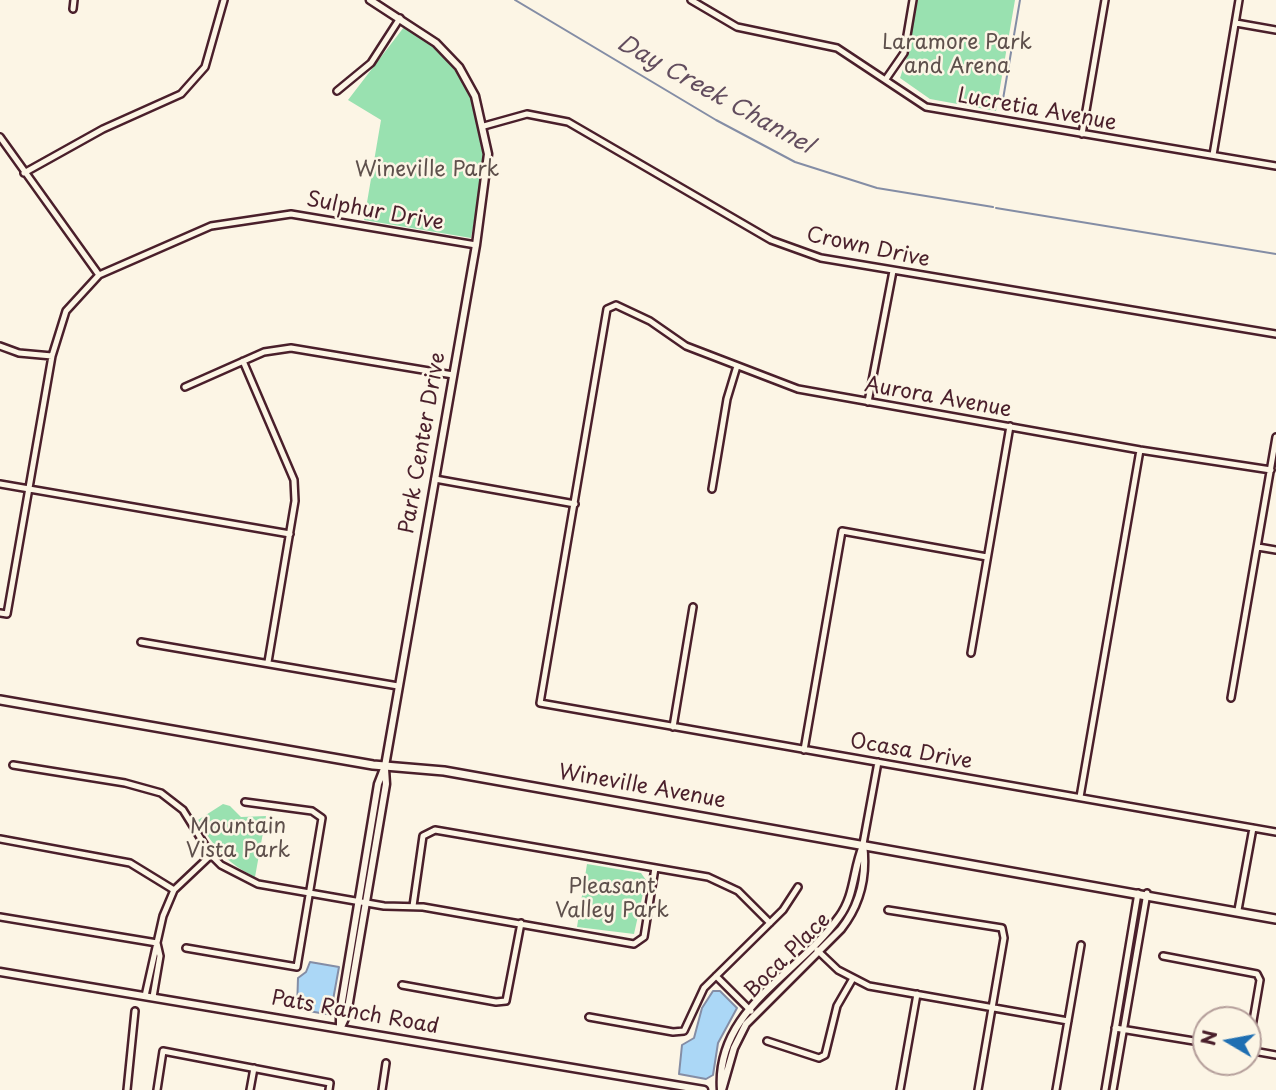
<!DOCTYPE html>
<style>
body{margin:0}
#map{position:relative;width:1276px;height:1090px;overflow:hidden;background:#fcf5e5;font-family:"Playpen Sans",sans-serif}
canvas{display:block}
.north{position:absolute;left:1192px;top:1006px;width:70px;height:70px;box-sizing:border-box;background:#fcf5e5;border:2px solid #b59f9b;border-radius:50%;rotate:280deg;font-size:19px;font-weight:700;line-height:28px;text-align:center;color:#4a1f2b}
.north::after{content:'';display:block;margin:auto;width:24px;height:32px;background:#1f6fb2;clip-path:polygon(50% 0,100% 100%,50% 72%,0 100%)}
</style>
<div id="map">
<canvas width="1276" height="1090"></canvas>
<div class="north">N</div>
</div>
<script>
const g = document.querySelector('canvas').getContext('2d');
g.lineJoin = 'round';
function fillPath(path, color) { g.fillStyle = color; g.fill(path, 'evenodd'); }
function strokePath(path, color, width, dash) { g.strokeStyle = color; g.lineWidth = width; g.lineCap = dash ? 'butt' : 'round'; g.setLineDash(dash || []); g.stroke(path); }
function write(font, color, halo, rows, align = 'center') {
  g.font = font + ' "Playpen Sans",sans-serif'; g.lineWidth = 5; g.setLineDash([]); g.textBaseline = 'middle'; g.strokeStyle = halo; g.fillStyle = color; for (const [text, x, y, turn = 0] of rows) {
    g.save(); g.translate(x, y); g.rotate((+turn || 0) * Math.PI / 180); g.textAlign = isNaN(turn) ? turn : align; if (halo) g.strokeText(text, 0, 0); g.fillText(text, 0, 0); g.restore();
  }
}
fillPath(new Path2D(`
 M917,0H1015L996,111L930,99L900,78L908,54Z
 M404,27C445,48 477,90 484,136C488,169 477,206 471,238L364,220L381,120L348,100Z
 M223,804L230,806L241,817L266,816L255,877C227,863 214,848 198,820Z
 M587,864L641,873L646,880L634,934L577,927Z`), '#99e1b0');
const water = new Path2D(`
 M310,962L339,967L331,1011L326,1014L297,1009L298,978L306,972Z
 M713,991H720L737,1008L718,1043L713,1075L706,1079L679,1074L682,1045L694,1038L702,1008Z`);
fillPath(water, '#abd7f6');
strokePath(water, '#848da5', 2);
strokePath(new Path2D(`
 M515,0L716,120L795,162L877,188L993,207
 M1002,105L1020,0
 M996,208L1276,254`), '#848da5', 2);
const minor = new Path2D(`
 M691,0L737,27L837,48L926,107L1276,166
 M73,9L74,0
 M1236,23L1276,30
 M886,79L904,53L913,0
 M337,91L371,63L400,18
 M484,126L527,114L568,122L771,240L821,258L1276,334
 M1082,134L1105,0
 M0,137L99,275
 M1213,155L1239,0
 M24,173L103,129L181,94L205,67L224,0
 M0,346L19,353L52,356
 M243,361L294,480L295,501L268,662
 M185,387L264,352L291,348L453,375
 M868,402L893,271
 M1271,470L1140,450L798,389L686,346L650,321L616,305L607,309L540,703L1276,832
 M435,479L575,504
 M0,484L290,534
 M712,489L727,399L737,366
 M1258,547L1276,550
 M0,613L7,614L52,356L66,311L99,275L211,226L291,214L476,245
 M141,642L398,686
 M971,653L1010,426
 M1231,698L1276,437
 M673,727L693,607
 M804,750L842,531L987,557
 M13,765L125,783L161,793L183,810L211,855L221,865L258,884L384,906L423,907L634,944L644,937L655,868
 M1080,797L1140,450
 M0,839L130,863L174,890
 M863,844L878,762
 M413,906L423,836L435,830L708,877L738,891L770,923
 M888,910L1002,928L1004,938L978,1090
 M1238,910L1253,828
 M0,917L157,943
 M186,948L297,967L322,818L312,811L245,802
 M817,950L838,970L869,986L1068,1021
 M1163,956L1257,974L1260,980L1248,1050L1276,1055
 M716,976L751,1011
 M402,985L496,1002L506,1001L521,923
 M145,996L163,916L174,890L211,855
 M153,997L160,956L157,943
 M589,1017L673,1032L684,1031L704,988L783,910L798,887
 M1115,1028L1206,1043
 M767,1041L819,1058L825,1055L837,1006L852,980
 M127,1090L135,1011
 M157,1090L163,1051L330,1083L329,1090
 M250,1090L254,1068
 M382,1090L386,1063
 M900,1090L917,994
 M1056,1090L1081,945
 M1105,1090L1138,893
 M1113,1090L1147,893`);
const tertiary = new Path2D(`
 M0,972L704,1090
 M341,1027L347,1014L386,784L385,769
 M340,1028V1013L378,784L385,766L476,245L488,154L475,96L459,67L436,43L370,0
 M721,1090C715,1009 798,975 839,917C855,896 853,869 863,846
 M722,1090L734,1048L746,1024L841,929C860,905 867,875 863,844`);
const secondary = new Path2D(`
 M0,700L373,765L444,771L1276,919`);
strokePath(minor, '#4a1f2b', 10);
strokePath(tertiary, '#4a1f2b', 11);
strokePath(secondary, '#4a1f2b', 12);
strokePath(minor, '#fcf5e5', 5);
strokePath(tertiary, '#fcf5e5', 6);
strokePath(secondary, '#fcf5e5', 7);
write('21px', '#5e504c', '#fcf5e5', [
 ["Laramore Park",957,43],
 ["and Arena",957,67],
 ["Wineville Park",427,170],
 ["Mountain",238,827],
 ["Vista Park",238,851],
 ["Pleasant",612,887],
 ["Valley Park",612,911]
]);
write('21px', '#4a1f2b', '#fcf5e5', [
 ["Lucretia Avenue",1037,110,10],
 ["Sulphur Drive",375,212,10],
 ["Crown Drive",868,248,12],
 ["Aurora Avenue",938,398,10],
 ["Park Center Drive",423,443,-80],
 ["Ocasa Drive",911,752,10],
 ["Wineville Avenue",642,787,10],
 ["Boca Place",788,956,-45],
 ["Pats Ranch Road",355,1013,10]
]);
write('italic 23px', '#624d5e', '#fcf5e5', [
 ["Day Creek Channel",715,95,29]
]);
</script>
